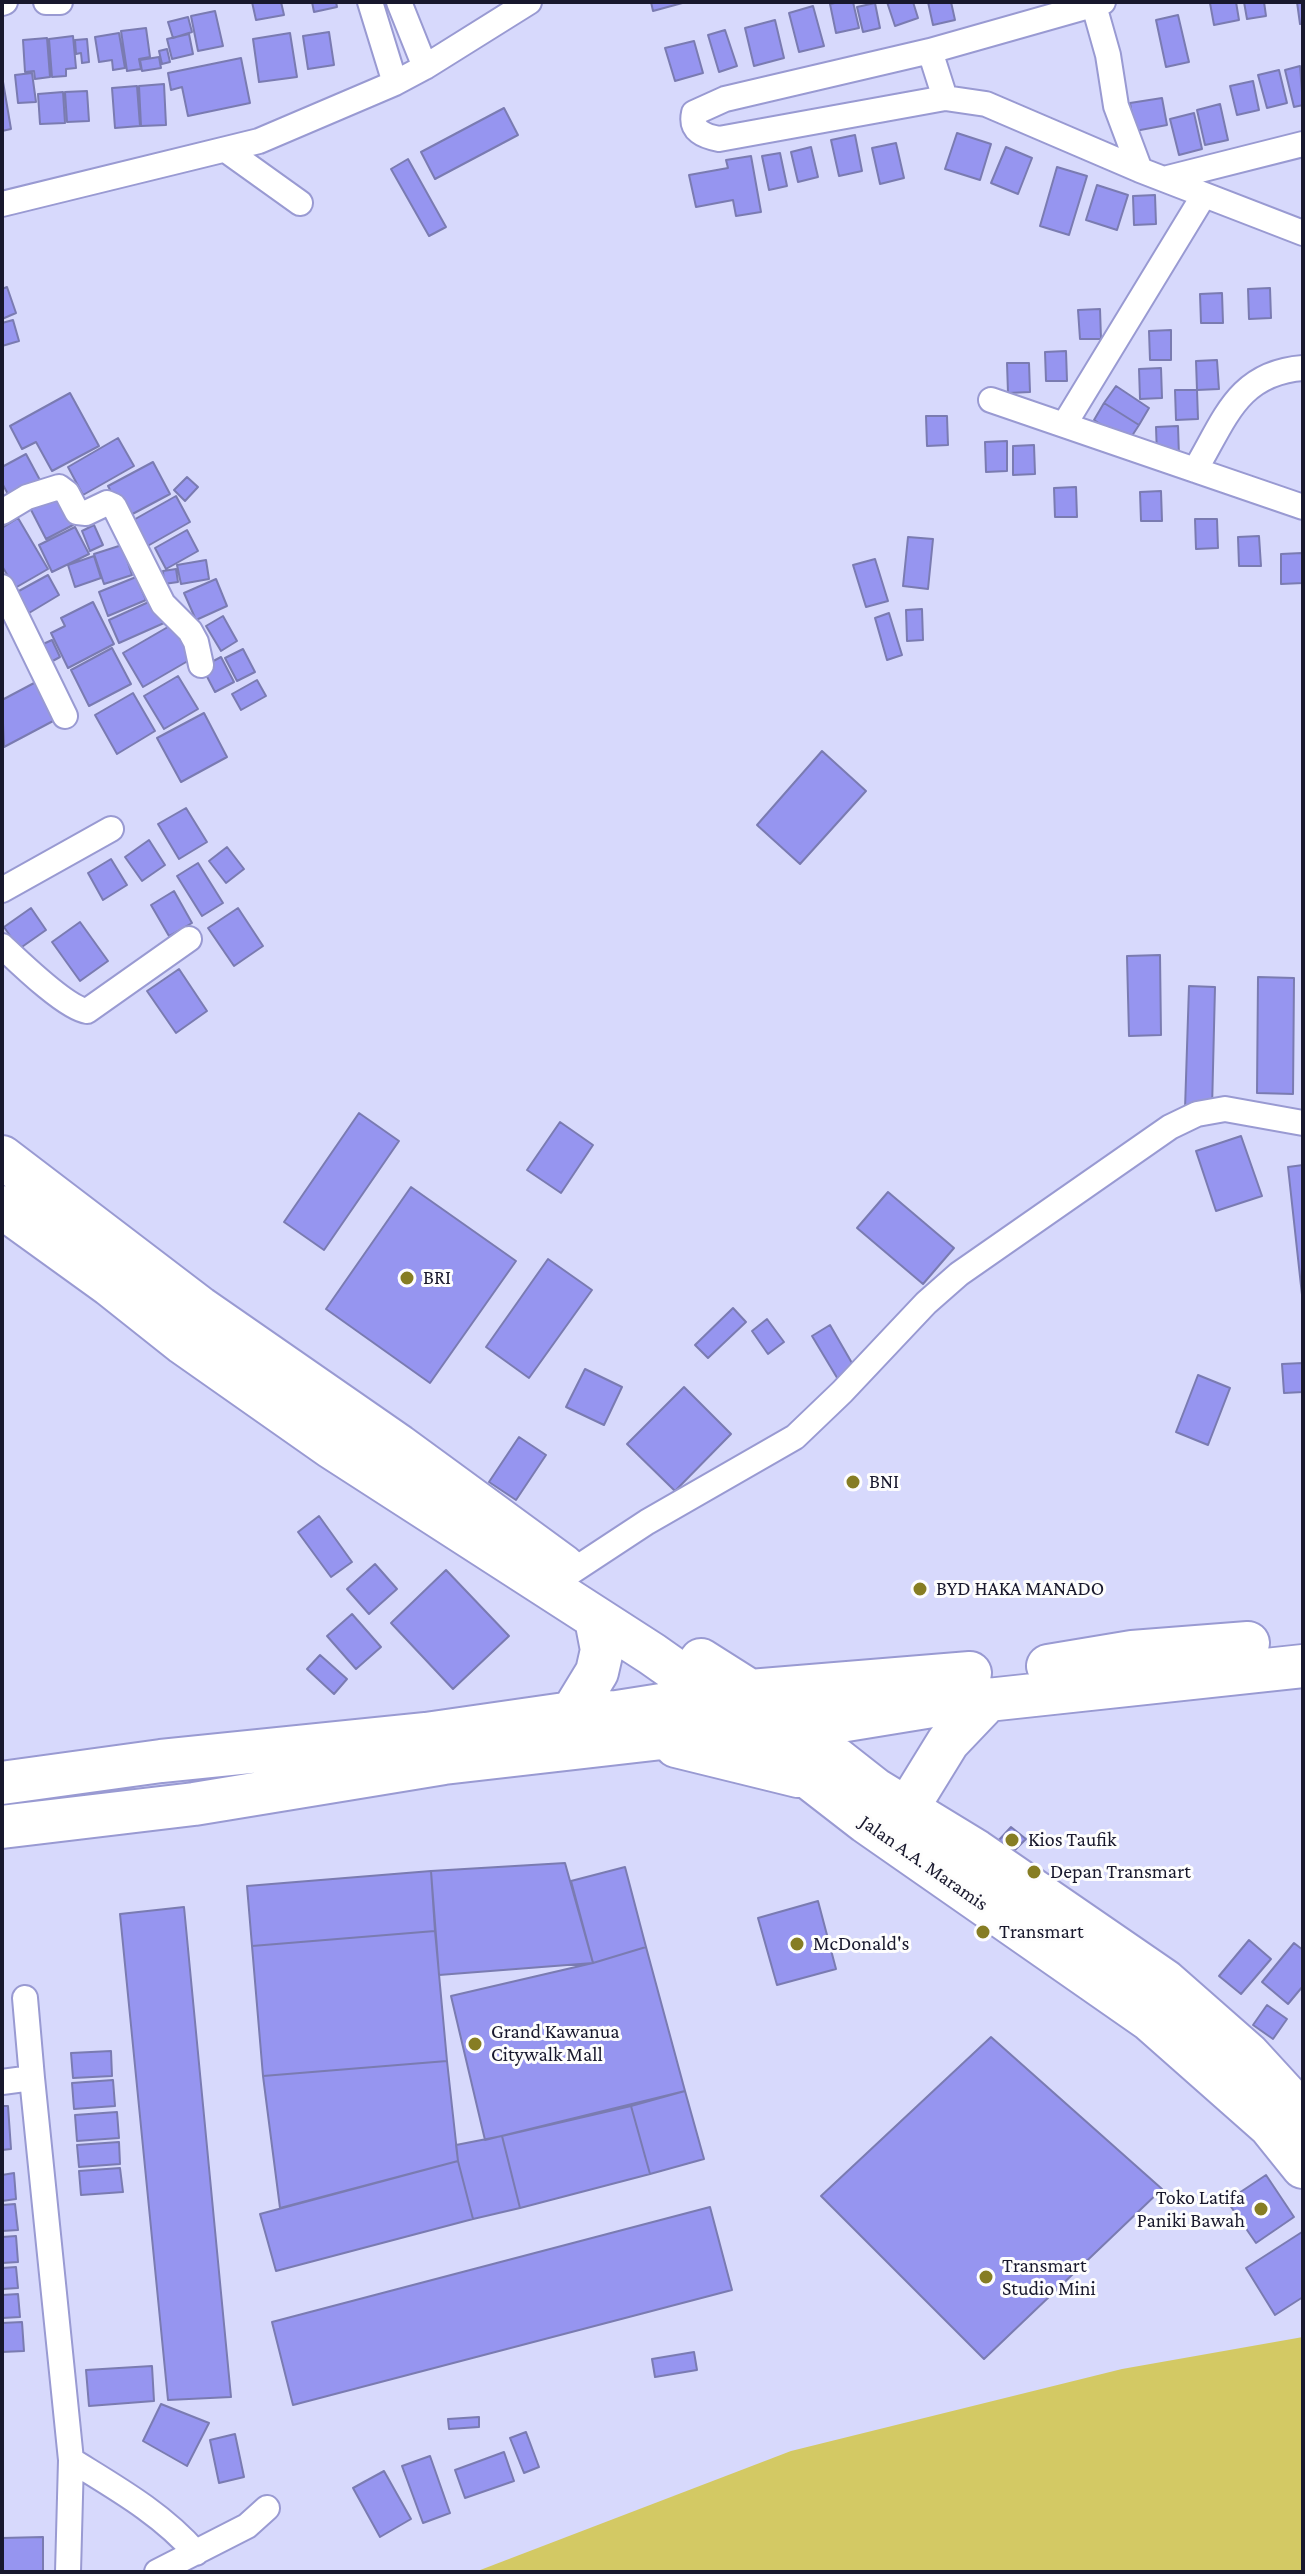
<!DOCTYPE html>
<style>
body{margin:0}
#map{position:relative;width:1305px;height:2574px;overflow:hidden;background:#d7d9fc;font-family:"Crimson Pro",serif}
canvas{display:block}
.frame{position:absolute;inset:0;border:4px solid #18182d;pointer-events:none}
</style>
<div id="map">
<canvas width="1305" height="2574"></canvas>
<div class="frame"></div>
</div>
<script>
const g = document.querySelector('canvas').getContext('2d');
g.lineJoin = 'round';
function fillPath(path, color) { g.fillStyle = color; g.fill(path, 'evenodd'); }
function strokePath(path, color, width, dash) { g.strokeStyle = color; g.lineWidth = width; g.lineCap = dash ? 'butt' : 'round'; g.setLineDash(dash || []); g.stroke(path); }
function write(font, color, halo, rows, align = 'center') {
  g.font = font + ' "Crimson Pro",serif'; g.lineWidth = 6; g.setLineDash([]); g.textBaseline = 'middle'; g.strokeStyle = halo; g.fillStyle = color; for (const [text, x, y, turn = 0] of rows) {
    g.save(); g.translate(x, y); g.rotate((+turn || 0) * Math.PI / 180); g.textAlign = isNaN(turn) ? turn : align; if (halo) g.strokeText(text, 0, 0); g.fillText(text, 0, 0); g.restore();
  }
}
fillPath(new Path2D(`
 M1303,2337V2572H475L791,2451L1122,2369Z`), '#d3c964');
const building = new Path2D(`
 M252,2H281L284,15L256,20Z
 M312,2H336L337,7L314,12Z
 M651,2H686L653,11Z
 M839,2H853L859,28L836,33L830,4Z
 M887,2H913L918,18L895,26Z
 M928,2H951L955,20L933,25Z
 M1236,2L1239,20L1214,25L1210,3Z
 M1244,2H1264L1266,16L1247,19Z
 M1297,2H1303V24H1300Z
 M875,3L880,28L863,32L857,7Z
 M813,6L824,46L799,52L789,13Z
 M215,11L223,46L198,51L191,16Z
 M1178,15L1189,62L1166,67L1156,20Z
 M188,17L192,32L173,38L168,22Z
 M775,20L784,58L754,66L745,28Z
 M146,28L150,57L139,59L141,69L127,71L121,31Z
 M725,30L737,66L719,72L708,35Z
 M329,32L334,65L308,69L303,36Z
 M119,33L125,68L113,70L112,60L99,62L95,37Z
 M290,33L297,77L259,82L253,39Z
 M189,34L193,54L172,59L167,39Z
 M73,36L76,68L66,69V76L52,77L49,39Z
 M47,38L50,77L35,79L34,71L25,72L23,40Z
 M87,39L89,62L82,63L81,53L76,54L75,40Z
 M694,41L703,73L675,81L665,48Z
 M167,49L170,62L162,64L159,51Z
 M159,57L161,68L142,71L140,60Z
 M241,58L250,103L188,116L182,87L171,90L168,73Z
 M1300,66L1303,105L1294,107L1285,70Z
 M1279,70L1287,103L1267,108L1258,75Z
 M32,73L36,102L18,103L15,75Z
 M2,76L11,129L2,131Z
 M1253,81L1259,110L1237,115L1230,86Z
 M164,84L166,125L141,126L139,86Z
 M137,86L140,126L115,128L112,88Z
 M87,91L89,121L67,122L65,92Z
 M63,92L65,123L40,124L38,94Z
 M1162,98L1167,125L1135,131L1130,103Z
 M1220,104L1228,140L1205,145L1197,110Z
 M504,108L518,135L435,179L421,152Z
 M1194,113L1202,149L1179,155L1170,119Z
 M957,133L991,144L980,180L945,169Z
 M855,135L862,171L839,176L831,140Z
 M896,143L904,178L880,184L872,148Z
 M811,147L818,177L798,182L791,152Z
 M1006,147L1032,158L1018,194L991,183Z
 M780,153L787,186L769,190L762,156Z
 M751,156L761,212L736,216L733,200L696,207L689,175L728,168L726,160Z
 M408,159L446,227L429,236L391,169Z
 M1057,167L1087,176L1069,235L1040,226Z
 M1097,185L1128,195L1117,230L1086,220Z
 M1155,195L1156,224L1134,225L1133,196Z
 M7,287L16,313L2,319V289Z
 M1270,288L1271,318L1249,319L1248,289Z
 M1222,293L1223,323H1201L1200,294Z
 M1100,309L1101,339H1080L1078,310Z
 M13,320L19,341L2,346V323Z
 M1171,330V360H1150L1149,331Z
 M1066,351L1067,381H1046L1045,352Z
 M1217,360L1219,389L1197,390L1196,361Z
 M1007,363H1029L1030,392L1008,393Z
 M1161,368L1162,398L1140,399L1139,369Z
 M1116,386L1149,408L1139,425L1104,403Z
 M1175,390H1197L1198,419L1176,420Z
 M70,393L99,446L52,471L36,442L22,449L10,426Z
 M1104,403L1139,425L1128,442L1094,420Z
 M926,416H947L948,445L927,446Z
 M1178,426L1179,456H1157L1156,427Z
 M118,438L134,466L83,495L68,467Z
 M1007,441V471L986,472L985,442Z
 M1034,445L1035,474L1013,475V446Z
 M26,454L41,482L10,498L2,483V467Z
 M153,462L170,494L125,518L108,486Z
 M187,477L198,487L185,501L174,490Z
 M1076,487L1077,517H1055L1054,488Z
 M55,490L73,525L46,539L28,504Z
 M1161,491L1162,521H1141L1140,492Z
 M176,496L190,522L144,548L130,522Z
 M18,518L48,569L15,588L2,566V528Z
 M1195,519H1217L1218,548L1196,549Z
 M94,525L103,545L90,551L82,531Z
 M75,527L89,554L52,572L39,545Z
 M187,530L198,551L166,569L155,548Z
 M1259,536L1261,566H1239L1238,537Z
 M908,537L933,539L928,589L903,586Z
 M122,545L132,575L104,584L94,554Z
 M1302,553L1303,583L1281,584V554Z
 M94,556L101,578L75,587L68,565Z
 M875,559L888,601L866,607L853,565Z
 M206,560L209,579L181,584L177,565Z
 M176,569L178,582L164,584L163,571Z
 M48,575L59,595L29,613L17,592Z
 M136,577L146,600L108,616L99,592Z
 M216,579L227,606L196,620L184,593Z
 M153,600L164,623L119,643L109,620Z
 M93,602L114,644L68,668L51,633L65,626L61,618Z
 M922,609L923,640L907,641L906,610Z
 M889,613L902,655L887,660L875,618Z
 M223,616L237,641L221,651L206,626Z
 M173,624L193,658L143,687L123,653Z
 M52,640L60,657L49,663L41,645Z
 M112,648L131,684L89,706L71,670Z
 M243,649L255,672L237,681L225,658Z
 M221,657L234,682L215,692L202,667Z
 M178,676L198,709L164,729L144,696Z
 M257,680L266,696L241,710L232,694Z
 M36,682L55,720L4,747L2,700Z
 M133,693L155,731L117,754L95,715Z
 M204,713L227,757L181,782L157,738Z
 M822,751L866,791L800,864L757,825Z
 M186,808L207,842L179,859L158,824Z
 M149,840L165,865L142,881L125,857Z
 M227,847L244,869L226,883L209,861Z
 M111,859L127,885L103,900L88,873Z
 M198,863L223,903L202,916L177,876Z
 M174,891L192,923L169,936L151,905Z
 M31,908L46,930L19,949L4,927Z
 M238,908L263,946L234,966L208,928Z
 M80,922L108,961L80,981L52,942Z
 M1160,955L1161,1035L1129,1036L1127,956Z
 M179,969L207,1011L176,1033L147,991Z
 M1258,977L1294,978L1293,1094L1257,1093Z
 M1189,986L1215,987L1212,1109H1185Z
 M359,1113L399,1141L324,1250L284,1222Z
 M560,1122L593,1145L561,1193L527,1170Z
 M1241,1136L1262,1196L1216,1211L1196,1151Z
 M1303,1165V1304L1288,1167Z
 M411,1187L516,1261L430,1383L326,1309Z
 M888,1192L954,1248L923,1284L857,1228Z
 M548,1259L592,1290L529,1378L486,1347Z
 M733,1308L746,1322L708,1358L695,1345Z
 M767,1319L784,1342L768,1354L752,1331Z
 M830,1325L856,1370L839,1381L812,1336Z
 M1303,1363V1392L1284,1393L1282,1364Z
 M585,1369L622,1387L604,1425L566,1407Z
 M1198,1375L1230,1388L1208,1445L1176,1432Z
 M684,1387L731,1434L675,1491L627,1444Z
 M519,1437L546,1455L516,1500L489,1482Z
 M319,1516L352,1562L331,1577L298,1532Z
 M375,1564L397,1589L369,1614L347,1589Z
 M446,1570L509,1636L453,1689L391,1623Z
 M352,1614L381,1647L356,1669L327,1636Z
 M320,1655L347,1679L334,1694L307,1669Z
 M1011,1827L1026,1839L1011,1854L998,1841Z
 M565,1863L593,1963L439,1975L431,1871Z
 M625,1867L646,1947L593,1963L571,1881Z
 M431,1871L435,1931L252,1946L247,1886Z
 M818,1901L836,1969L777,1985L758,1918Z
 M184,1907L231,2397L168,2400L120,1914Z
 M435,1931L447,2061L263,2076L252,1946Z
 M1249,1940L1271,1959L1241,1994L1219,1976Z
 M1294,1943L1303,1950V1986L1288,2004L1262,1982Z
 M646,1947L685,2091L485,2140L451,1996L593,1963Z
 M1267,2005L1287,2019L1273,2039L1253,2025Z
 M991,2037L1162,2189L984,2359L821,2196Z
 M111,2051L112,2076L73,2078L71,2053Z
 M447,2061L458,2161L280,2208L263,2076Z
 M113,2080L115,2106L74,2109L72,2083Z
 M685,2091L704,2159L650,2174L631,2106Z
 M2,2106H8L11,2149L2,2150Z
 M631,2106L650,2174L520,2208L502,2136Z
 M117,2112L119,2138L77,2141L75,2115Z
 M502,2136L520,2208L473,2219L458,2161L456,2145Z
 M119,2142L120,2164L79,2167L77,2145Z
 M458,2161L473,2219L276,2271L260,2214Z
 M120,2168L123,2192L81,2195L79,2171Z
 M14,2173L16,2199L2,2201V2175Z
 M1266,2175L1294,2217L1256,2243L1227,2201Z
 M15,2204L18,2230L2,2231V2205Z
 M710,2207L732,2290L293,2405L272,2322Z
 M1302,2232L1303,2297L1275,2315L1246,2268Z
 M16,2236L18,2262L2,2263V2237Z
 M16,2267L18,2288L2,2289V2268Z
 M18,2294L20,2317L2,2318V2295Z
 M22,2322L24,2351L2,2352V2323Z
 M694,2352L697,2370L655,2377L652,2359Z
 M152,2366L154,2401L89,2406L86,2370Z
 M161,2404L209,2423L187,2466L143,2441Z
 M479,2417V2427L449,2429L448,2419Z
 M526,2432L539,2467L524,2473L510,2438Z
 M235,2434L244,2477L219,2483L210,2440Z
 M504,2452L514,2481L465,2498L455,2470Z
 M430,2456L450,2513L423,2523L402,2466Z
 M384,2471L411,2519L380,2537L353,2488Z
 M43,2537V2571L2,2572V2538Z`);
fillPath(building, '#9695f0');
strokePath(building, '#7a7bb1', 2);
const street = new Path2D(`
 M46,2H60
 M370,2L395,83
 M399,2L425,67
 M1093,2L1108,55L1116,106L1140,170
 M1103,2L930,51L945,98L986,104L1140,170L1303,233
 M2,3L5,2
 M930,51L725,99L694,113C690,131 704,136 719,139L945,98
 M226,150L300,203
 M1164,179L1303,144
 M2,204L259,141L395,83L425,67L529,2
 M991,400L1303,507
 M1064,425L1204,195
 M1195,470C1225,420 1237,373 1303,368
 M2,512L27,497L59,487L67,493L77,512L86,513L107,503L114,506L163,604L190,631L196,642L201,665
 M2,587L65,716
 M2,890L111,829
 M2,946C19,962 66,1008 87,1011L189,939
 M571,1572L647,1522L795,1437L842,1392L926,1303L959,1274L1170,1127L1197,1114L1225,1109L1303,1123
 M32,2078L71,2460L68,2572
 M2,2082L32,2078L25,1998
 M71,2460C116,2488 161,2513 196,2553
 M157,2572L247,2526L267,2508`);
const highway = new Path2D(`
 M2,1157L200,1308L399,1446L563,1566
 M2,1207L110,1285L183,1343L331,1447L652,1654L713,1697L746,1729L866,1822L1150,2020L1270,2126L1303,2167
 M701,1660L750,1691L876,1790L976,1851L1165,1981L1248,2054L1303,2114
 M1048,1666L1132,1652L1248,1643
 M572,1713L597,1672L602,1650L596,1619
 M676,1746L798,1776
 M2,1783L161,1761L426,1734L572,1713L617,1712L750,1691L970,1673
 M908,1807L948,1742L989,1699
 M2,1827L194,1804L444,1763L680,1736L797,1728L932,1706L1303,1666`);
strokePath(street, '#999ad2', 28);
strokePath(highway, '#999ad2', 46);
strokePath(street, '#fff', 24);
strokePath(highway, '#fff', 42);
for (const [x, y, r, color] of [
 [407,1278,8,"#867d23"],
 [853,1482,8,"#867d23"],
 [920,1589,8,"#867d23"],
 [1012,1840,8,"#867d23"],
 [1034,1872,8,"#867d23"],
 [983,1932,8,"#867d23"],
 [797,1944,8,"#867d23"],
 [475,2044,8,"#867d23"],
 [1261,2209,8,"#867d23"],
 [986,2277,8,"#867d23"]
]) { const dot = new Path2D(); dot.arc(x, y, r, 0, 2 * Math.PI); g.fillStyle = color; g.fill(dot); strokePath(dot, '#fdfdfd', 3); }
write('20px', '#18182d', '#fdfdfd', [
 ["BRI",423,1278],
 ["BNI",869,1482],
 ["BYD HAKA MANADO",936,1589],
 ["Kios Taufik",1028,1840],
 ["Depan Transmart",1050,1872],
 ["Transmart",999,1932],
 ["McDonald's",813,1944],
 ["Grand Kawanua",491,2032],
 ["Citywalk Mall",491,2055],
 ["Toko Latifa",1245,2198,"right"],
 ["Paniki Bawah",1245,2221,"right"],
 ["Transmart",1002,2266],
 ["Studio Mini",1002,2289]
], 'left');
write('20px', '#18182d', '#fdfdfd', [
 ["Jalan A.A. Maramis",924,1863,35]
]);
</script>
